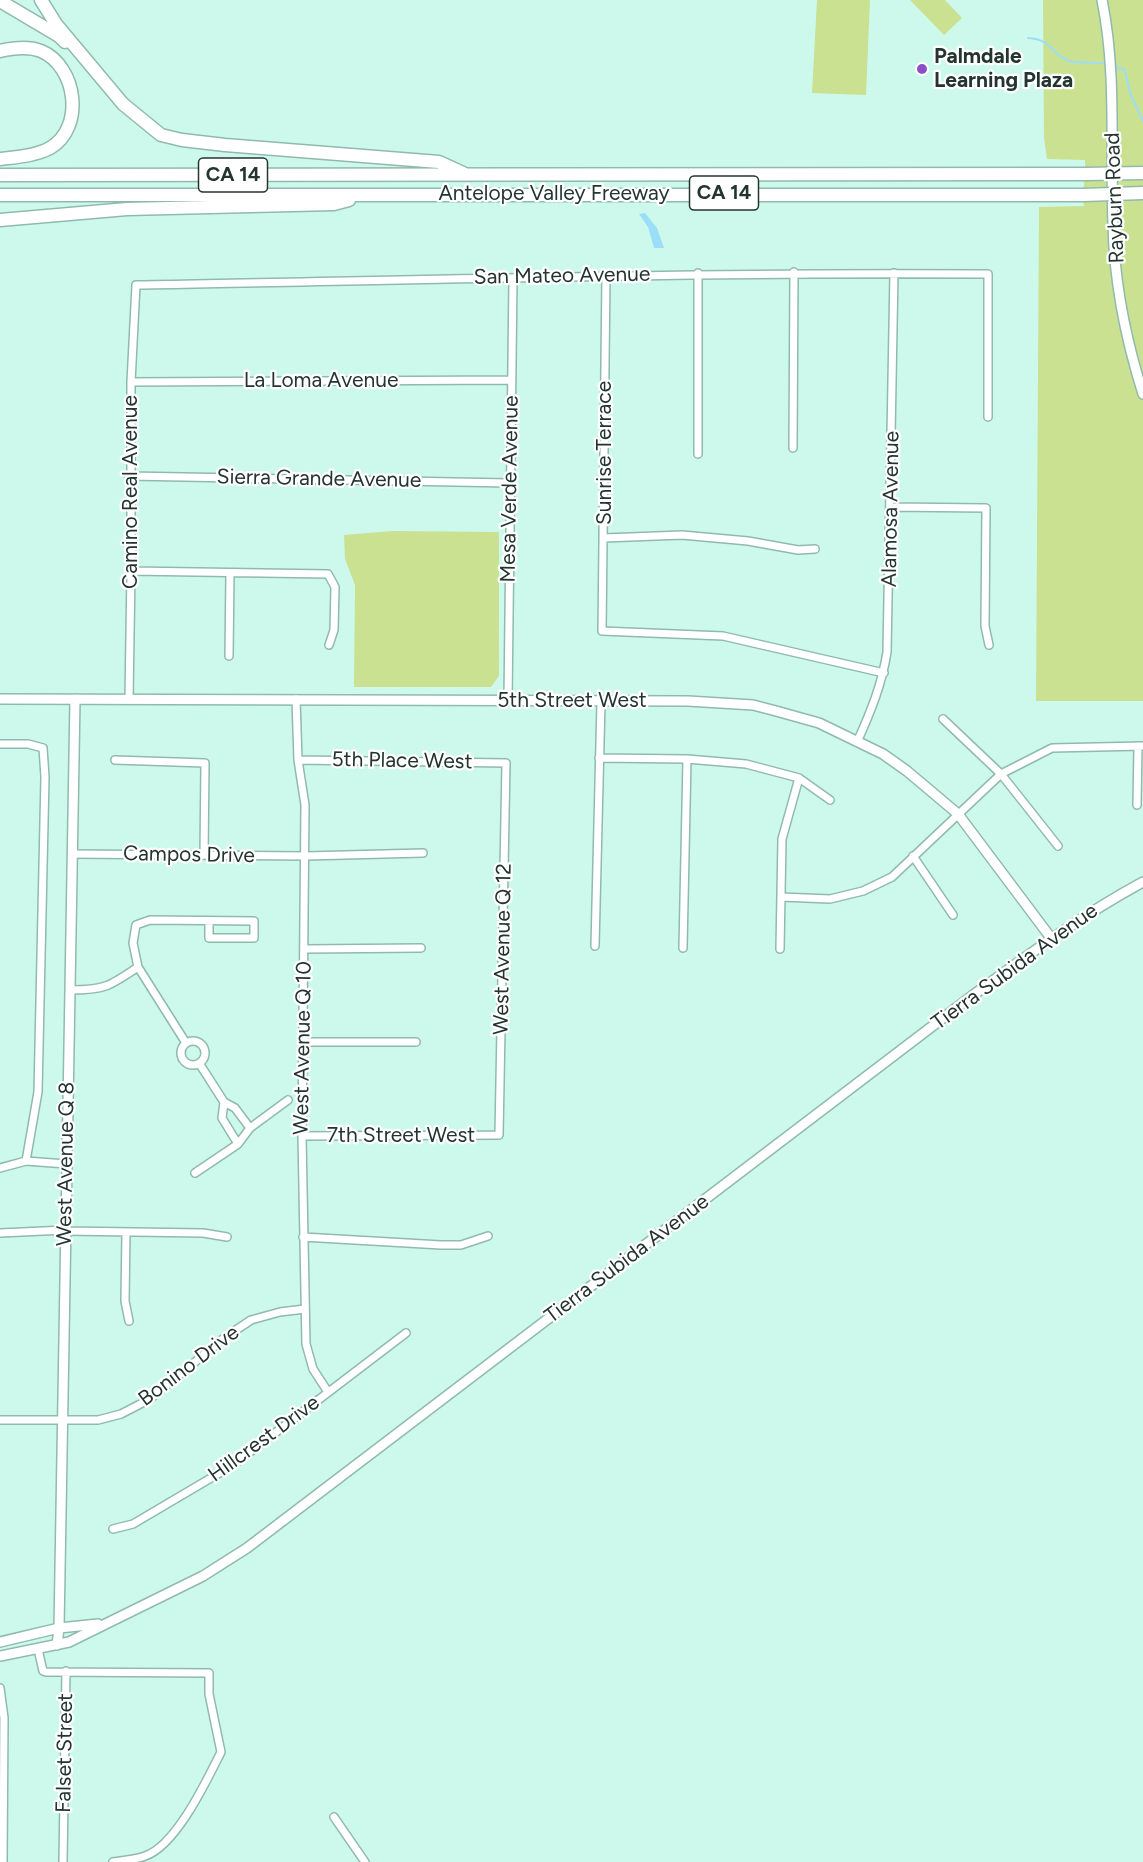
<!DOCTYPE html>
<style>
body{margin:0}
canvas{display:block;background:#cdf9ec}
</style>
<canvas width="1143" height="1862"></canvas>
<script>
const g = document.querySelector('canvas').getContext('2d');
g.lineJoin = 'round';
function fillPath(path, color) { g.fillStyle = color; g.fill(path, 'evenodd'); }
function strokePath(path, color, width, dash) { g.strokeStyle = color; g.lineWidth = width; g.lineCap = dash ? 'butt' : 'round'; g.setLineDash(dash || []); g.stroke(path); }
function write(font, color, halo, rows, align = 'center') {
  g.font = font + ' Figtree,sans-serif'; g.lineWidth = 4.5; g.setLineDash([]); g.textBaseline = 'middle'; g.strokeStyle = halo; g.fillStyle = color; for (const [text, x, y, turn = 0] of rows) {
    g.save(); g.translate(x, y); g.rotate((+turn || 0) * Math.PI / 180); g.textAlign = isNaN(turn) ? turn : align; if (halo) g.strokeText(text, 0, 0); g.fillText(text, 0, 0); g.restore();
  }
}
fillPath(new Path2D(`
 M817,0H870L866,95L812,93Z
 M910,0H945L962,18L944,35Z
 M1043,0H1143V701H1036L1039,207L1084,206C1082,191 1086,176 1085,160L1047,159L1044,138Z
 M392,531L499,532V676L491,687H354L355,585L345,559L344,535Z`), '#c9e191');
fillPath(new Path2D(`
 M645,213L657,228L664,248H654L648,227L639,214Z`), '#9cddf8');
strokePath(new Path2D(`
 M1028,38C1053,39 1052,56 1069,61C1081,64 1095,61 1108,64
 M1113,66L1125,70L1130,93L1143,121`), '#9cddf8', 2);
const street = new Path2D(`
 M606,275L602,631L723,636L884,673
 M131,382L511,380
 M793,448L794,272
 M698,454V273
 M129,476L509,483
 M891,507L986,508L985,626L989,645
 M604,538L682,535L748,541L798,550L815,549
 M131,571L328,574L335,587L334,630L329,645
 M229,656L230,573
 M129,699L131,571V382L136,285C421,280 704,272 988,274V417
 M296,699L298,760L305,805L302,1136L306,1344L313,1369L328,1392
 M508,701L513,278
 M943,719L1001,774L1058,846
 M858,740C871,711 882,684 887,652L894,273
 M0,744H28L43,748L45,777L38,1092L26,1161L0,1168
 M599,758L687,759L746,764L799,778L830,800
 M115,760L205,763L204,855
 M298,760L506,763L499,1135L302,1136
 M1137,805L1138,746
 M73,854L306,856L423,853
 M913,856L953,915
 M781,897L830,899L863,891L892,877L1001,774L1052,748L1143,746
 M595,946L601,702
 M683,948L687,759
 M305,949L421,948
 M780,949L782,839L799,778
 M70,990C105,990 110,986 138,967
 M181 1053a12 12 0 1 1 24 0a12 12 0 1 1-24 0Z
 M303,1042H416
 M186,1043L138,967L133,943L136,925L150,920L254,921V938H209V921
 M224,1102L222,1118L238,1144
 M250,1128L288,1100
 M26,1161L66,1164
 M195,1173L238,1144L250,1128L235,1108L224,1102L199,1063
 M65,1231L203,1233L227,1237
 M126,1232L125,1301L129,1321
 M0,1233L65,1230
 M303,1237L441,1245H461L488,1236
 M0,1420H98L121,1414L150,1399L224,1338L251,1320L280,1312L305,1309
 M113,1529L133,1524L233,1465L406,1333
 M38,1649L43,1671L46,1672L209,1673V1694L221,1752C207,1780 176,1846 145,1856C135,1860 123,1860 113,1862
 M0,1688L4,1718L3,1862
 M334,1817L365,1862
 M63,1862L66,1671`);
const secondary = new Path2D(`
 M1102,0C1117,73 1110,149 1113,224C1114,281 1126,340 1143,394
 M0,699L688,701L753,705L776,711L819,723L883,754L907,771L958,814L1051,938
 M0,1642L59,1628L98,1624
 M57,1645L59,1628L75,699
 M0,1656L69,1642L203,1576L247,1548L972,996C1028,955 1082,915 1143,882`);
const highway = new Path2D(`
 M41,0L56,24L123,104L161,135L182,140L225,145L439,162L463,173
 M0,1L59,36L65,42
 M0,51C13,48 28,46 41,51C77,66 85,128 50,148C35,156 16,157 0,159
 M0,175L1086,174
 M0,195H1083
 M0,220L127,209L334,204L349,200`);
strokePath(street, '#90baad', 10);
strokePath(secondary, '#90baad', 12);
strokePath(highway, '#90baad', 15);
strokePath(street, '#fff', 7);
strokePath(secondary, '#fff', 9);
strokePath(highway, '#fff', 12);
const highwayBridge = new Path2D(`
 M1086,174L1143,173
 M1083,195L1143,193`);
strokePath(highwayBridge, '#90baad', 15, []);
strokePath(highwayBridge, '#fff', 12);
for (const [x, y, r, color] of [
 [922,69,6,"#8a50c7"]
]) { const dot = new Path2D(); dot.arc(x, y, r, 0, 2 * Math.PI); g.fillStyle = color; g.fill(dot); strokePath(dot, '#fff', 2); }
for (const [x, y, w] of [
 [233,175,69],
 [724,193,69]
]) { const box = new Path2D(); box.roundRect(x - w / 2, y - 17, w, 34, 4.5); g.fillStyle = '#fff'; g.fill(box); strokePath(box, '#243530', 1.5); }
write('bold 20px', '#243530', null, [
 ["CA 14",233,175],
 ["CA 14",724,193]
]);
write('bold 21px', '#243530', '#fff', [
 ["Palmdale",934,57],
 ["Learning Plaza",934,81]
], 'left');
write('21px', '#243530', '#fff', [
 ["Antelope Valley Freeway",554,194],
 ["Rayburn Road",1115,198,-92],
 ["San Mateo Avenue",562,276,-1],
 ["La Loma Avenue",321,381],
 ["Sunrise Terrace",605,453,-90],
 ["Sierra Grande Avenue",319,479,1],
 ["Mesa Verde Avenue",510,489,-89],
 ["Camino Real Avenue",131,492,-90],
 ["Alamosa Avenue",891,509,-89],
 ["5th Street West",572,701],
 ["5th Place West",402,761,1],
 ["Campos Drive",189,855,1],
 ["West Avenue Q 12",503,949,-89],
 ["Tierra Subida Avenue",1015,967,-36],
 ["West Avenue Q 10",303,1048,-89],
 ["7th Street West",401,1136],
 ["West Avenue Q 8",66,1164,-89],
 ["Tierra Subida Avenue",627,1259,-37],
 ["Bonino Drive",189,1366,-37],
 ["Hillcrest Drive",264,1439,-36],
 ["Falset Street",65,1753,-89]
]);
</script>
